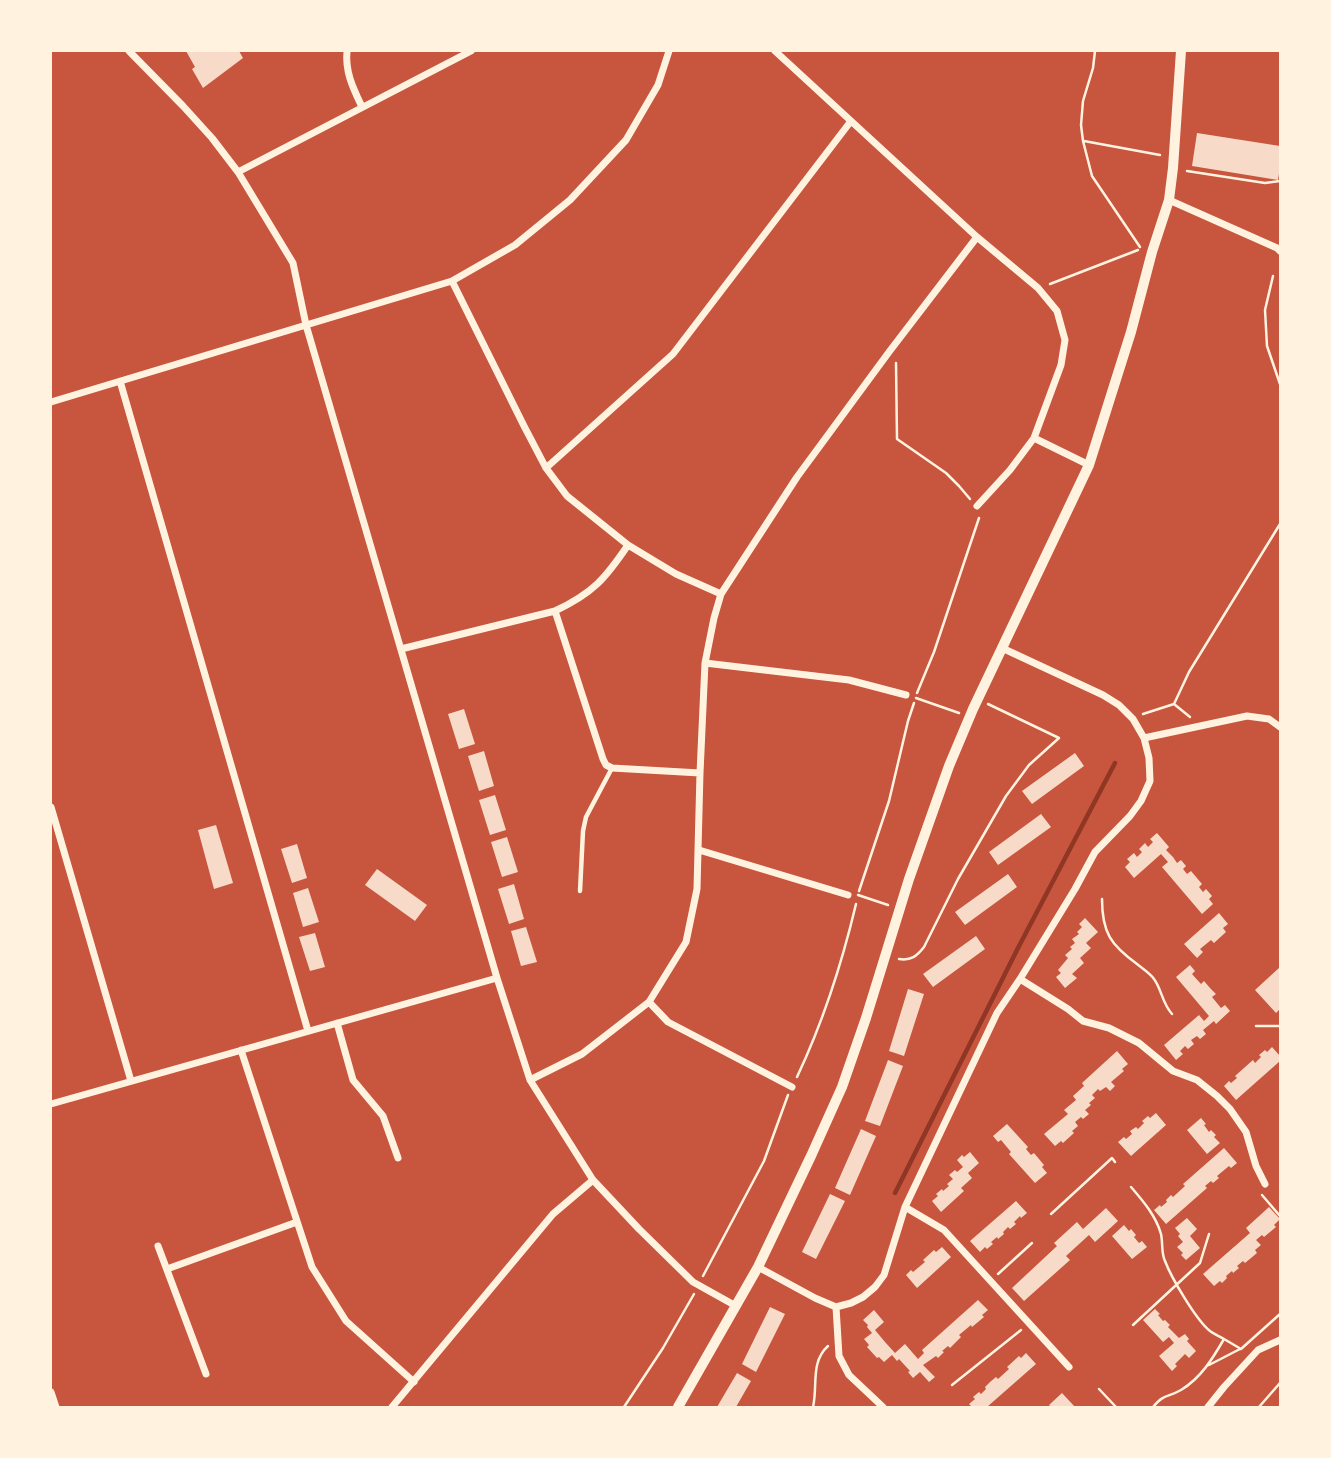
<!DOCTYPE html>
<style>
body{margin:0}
#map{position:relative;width:1331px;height:1458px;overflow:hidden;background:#c8553d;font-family:Merriweather,serif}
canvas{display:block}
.frame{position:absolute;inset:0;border:52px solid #fff3e0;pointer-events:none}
</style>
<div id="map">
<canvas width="1331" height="1458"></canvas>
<div class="frame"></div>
</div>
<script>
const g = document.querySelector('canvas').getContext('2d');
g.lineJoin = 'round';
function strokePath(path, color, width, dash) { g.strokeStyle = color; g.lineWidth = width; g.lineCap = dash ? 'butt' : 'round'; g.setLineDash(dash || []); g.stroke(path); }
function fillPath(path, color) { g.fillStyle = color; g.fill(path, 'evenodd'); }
strokePath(new Path2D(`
 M895,1193L1018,948L1115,763`), '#8f3625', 4.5);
fillPath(new Path2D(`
 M186,51H239L243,58L203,88L192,69L195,67Z
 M1197,133L1280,146V167L1278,180L1192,166Z
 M464,709L475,744L459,749L448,714Z
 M484,751L494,786L479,791L468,756Z
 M1075,753L1084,766L1032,804L1022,791Z
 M495,795L506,830L490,835L479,800Z
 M1041,814L1051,827L998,865L989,852Z
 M216,825L233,883L214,889L198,830Z
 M1157,833L1169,847L1166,850L1173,857L1177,863L1181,860L1186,866L1183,869L1187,874L1191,871L1202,884L1199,887L1203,892L1206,889L1212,896L1209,899L1213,904L1202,914L1162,867L1168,862L1161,854L1134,878L1125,867L1130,862L1127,859L1134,853L1137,857L1142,852L1139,849L1145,843L1148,847L1153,842L1150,839Z
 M507,837L518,872L502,877L491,842Z
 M297,844L307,878L292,883L281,849Z
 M377,869L427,905L415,921L365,885Z
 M1008,874L1017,887L965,925L955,912Z
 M514,884L524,919L509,924L498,889Z
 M308,888L319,922L303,927L293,893Z
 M1219,913L1228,924L1223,928L1226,932L1214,943L1211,940L1200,949L1203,952L1197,958L1184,944Z
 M1085,918L1098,932L1086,943L1091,948L1080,958L1084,963L1072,974L1077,978L1065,988L1056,977L1061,973L1058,970L1068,958L1065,955L1072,949L1070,947L1075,943L1072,939L1079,934L1077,932L1082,927L1079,924Z
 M526,927L537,962L521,966L511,931Z
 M315,933L325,967L310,971L299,937Z
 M976,936L985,949L933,987L923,974Z
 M1190,965L1195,971L1192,974L1201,984L1204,981L1210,988L1216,994L1212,997L1221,1008L1225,1005L1230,1011L1216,1024L1214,1021L1203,1030L1206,1034L1200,1039L1197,1036L1191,1040L1194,1044L1188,1049L1185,1046L1180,1051L1183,1054L1176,1060L1164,1045L1199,1015L1204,1021L1209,1016L1176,977Z
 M1280,967V1009L1276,1013L1255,990Z
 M908,989L924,994L904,1056L889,1051Z
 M1272,1047L1280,1056V1061L1236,1100L1224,1086L1229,1081L1231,1083L1237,1078L1235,1076L1253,1060L1255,1063L1261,1057L1259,1055L1265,1050L1267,1052Z
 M1117,1051L1128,1064L1122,1069L1124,1071L1111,1082L1115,1086L1110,1091L1106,1087L1100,1091L1098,1089L1092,1095L1095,1098L1089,1103L1091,1105L1085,1110L1089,1114L1083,1119L1081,1117L1075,1122L1078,1126L1072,1131L1074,1133L1063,1143L1061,1141L1055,1146L1044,1134L1068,1114L1064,1110L1076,1100L1073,1096L1084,1086L1082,1083Z
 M888,1060L903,1066L880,1126L865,1121Z
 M1156,1113L1166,1125L1131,1156L1118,1142L1124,1137L1126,1139L1132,1134L1130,1131L1136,1127L1138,1129L1144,1123L1142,1121L1148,1116L1150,1118Z
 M1201,1118L1206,1124L1204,1125L1209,1132L1211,1130L1216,1135L1214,1137L1220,1143L1207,1154L1187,1130Z
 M1007,1124L1028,1147L1026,1149L1031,1155L1034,1153L1044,1165L1042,1167L1047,1173L1035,1183L1009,1154L1011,1152L1001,1140L998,1142L993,1136Z
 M861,1129L876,1136L850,1195L835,1188Z
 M1224,1148L1237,1163L1231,1168L1229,1166L1217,1176L1219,1178L1213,1183L1211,1181L1205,1186L1207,1188L1166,1224L1154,1210L1160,1205L1161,1207L1167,1202L1166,1200L1171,1195L1173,1197L1185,1186L1183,1184Z
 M970,1152L979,1163L968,1173L972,1178L961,1188L964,1191L941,1212L932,1201L938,1196L936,1194L942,1189L943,1191L949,1186L947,1184L953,1179L949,1175L955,1170L957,1172L963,1167L957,1160L962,1155L964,1157Z
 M830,1194L845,1201L816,1259L802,1252Z
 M1016,1201L1027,1213L1021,1218L1020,1216L1014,1222L1016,1224L1010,1229L1008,1227L1003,1232L1004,1234L998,1239L997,1237L991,1242L993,1244L987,1249L985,1247L980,1252L970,1241Z
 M1269,1207L1280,1219L1274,1225L1276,1227L1264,1237L1262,1235L1256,1240L1261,1245L1255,1250L1257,1253L1245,1263L1243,1261L1237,1266L1239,1268L1233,1273L1232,1271L1226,1276L1227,1278L1222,1283L1220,1281L1214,1286L1203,1274L1250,1233L1246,1228Z
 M1106,1208L1118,1221L1095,1242L1089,1235L1066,1256L1070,1260L1024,1301L1012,1288L1057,1246L1054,1243L1077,1222L1083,1229Z
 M1187,1218L1197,1229L1190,1236L1200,1248L1186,1260L1181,1255L1183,1253L1177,1247L1183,1242L1178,1236L1180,1234L1175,1228Z
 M1124,1225L1129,1231L1131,1229L1136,1235L1134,1237L1139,1243L1142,1241L1147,1247L1132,1259L1112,1236Z
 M942,1247L951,1257L917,1288L906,1275L911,1270L913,1272L925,1262L923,1260L934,1250L936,1252Z
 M978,1300L988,1310L982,1315L984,1317L972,1327L971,1325L959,1335L961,1337L950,1348L948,1346L942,1351L944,1352L938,1358L936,1356L923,1365L935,1377L929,1382L920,1372L913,1378L908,1372L910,1371L899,1359L897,1361L892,1355L884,1362L879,1357L877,1358L867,1347L869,1345L864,1339L872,1333L867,1327L868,1325L863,1320L874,1310L884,1322L875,1330L885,1342L895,1353L905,1344L918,1359L924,1353L922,1350Z
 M770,1307L785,1314L756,1372L742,1364Z
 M1155,1309L1160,1314L1158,1315L1163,1321L1165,1320L1170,1325L1168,1327L1179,1338L1185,1334L1189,1339L1187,1341L1196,1351L1189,1358L1185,1354L1175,1364L1177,1366L1172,1371L1159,1356L1174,1343L1169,1337L1163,1342L1143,1320Z
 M1026,1353L1036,1364L987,1407H972L969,1404L975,1399L973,1397L979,1392L981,1394L986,1389L985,1387L990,1382L996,1377L998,1379L1009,1369L1007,1367L1019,1356L1021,1358Z
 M737,1373L751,1381L736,1407H717Z
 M1062,1393L1075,1407H1051L1049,1405Z`), '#f7dbc8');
strokePath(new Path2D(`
 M1095,51L1093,68L1083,101L1081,125L1083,141L1092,176L1140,247
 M1084,141L1160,155
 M1187,171L1265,183L1280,181
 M1273,276L1265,310L1267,346L1280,384
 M1050,284L1138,250
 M896,363L897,439L946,473L959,486L970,499
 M917,693L934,652L979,518
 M916,698L959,713
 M1174,704L1190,717
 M1143,714L1174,704L1189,672L1280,524
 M859,891L889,801L908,721L914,703
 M858,895L888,905
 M1102,899C1102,933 1111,945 1137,964C1143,969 1150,973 1154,979C1162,990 1162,1003 1172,1014
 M899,959C911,961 917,956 924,947L958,879L1006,796L1029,765L1059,738L988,704
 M1256,1026H1280
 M797,1077C823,1022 842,963 856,904
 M1131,1187C1143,1201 1156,1216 1161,1234C1163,1243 1161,1253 1165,1261C1171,1277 1196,1320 1210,1331C1214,1334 1219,1336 1224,1339
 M1262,1195L1280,1216
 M1051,1214L1112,1158L1115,1162
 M998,1274L1032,1243
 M703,1276L764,1161L788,1095
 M1133,1325L1200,1263L1209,1234
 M1209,1365L1240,1349
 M952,1385L1021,1330
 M1099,1389L1116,1407
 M624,1407L663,1348L694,1294
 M813,1407C818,1387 810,1362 828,1346
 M1153,1407C1165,1393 1167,1398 1181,1390C1201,1378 1213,1358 1224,1339L1241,1349L1280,1314
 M1259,1407L1280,1383`), '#fff3e0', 2.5);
strokePath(new Path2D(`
 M580,891L583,831L586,817L612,768`), '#fff3e0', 4.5);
strokePath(new Path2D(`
 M129,51L183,106L212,138L238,172L293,263L306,325L497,978L530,1080L593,1180L639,1229L693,1282L736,1306
 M347,51C345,72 353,88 362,107
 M775,51L977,237L1038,288L1057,311L1065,340L1061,365L1034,438L1010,470L977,506
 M238,172L471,51
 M1169,200L1277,248L1280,251
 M452,281L524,426L546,468L567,496L628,545L676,574L721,594
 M120,381L308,1031
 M51,402L452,281L515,245L570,200L626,140L658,85L669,51
 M1034,438L1089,465
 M546,468L673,354L851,121
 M555,611L603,759L606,765L612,768L700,773
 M401,649L555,611C593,593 605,579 628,545
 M705,663L849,680L906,695
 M1144,738L1247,716L1269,719L1280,727
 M51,807L131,1081
 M699,850L848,895
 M1020,979L1068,1009L1083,1021L1109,1028L1139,1043L1173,1071L1197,1080L1217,1096L1230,1109L1246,1132L1256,1166L1265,1184
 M649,1002L668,1022L792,1087
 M337,1023L353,1080L383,1116L398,1158
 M241,1050L312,1267L346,1321L414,1382
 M530,1080L582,1054L649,1002L686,942L697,889L700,773L705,663L714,618L721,594L797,477L889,352L977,237
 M51,1104L497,978
 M905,1207L944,1230L1069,1367
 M158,1246L206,1374
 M758,1267L815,1298L836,1307L839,1356L849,1375L883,1407
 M167,1269L297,1222
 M836,1307L851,1303L863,1297L875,1287L884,1275L905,1207L997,1013L1020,979L1075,889L1095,852L1130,816L1141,801L1150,781L1149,758L1144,738L1133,719L1119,705L1103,695L1002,648
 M51,1392L56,1407
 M392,1407L553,1214L593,1180
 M1208,1407L1224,1387L1258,1350L1280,1340`), '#fff3e0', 7);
strokePath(new Path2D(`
 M678,1407L758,1267L811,1156L842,1087L866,1018L909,879L949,766L973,709L1089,465L1131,332L1152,252L1169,200L1173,168L1181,51`), '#fff3e0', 10);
</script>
